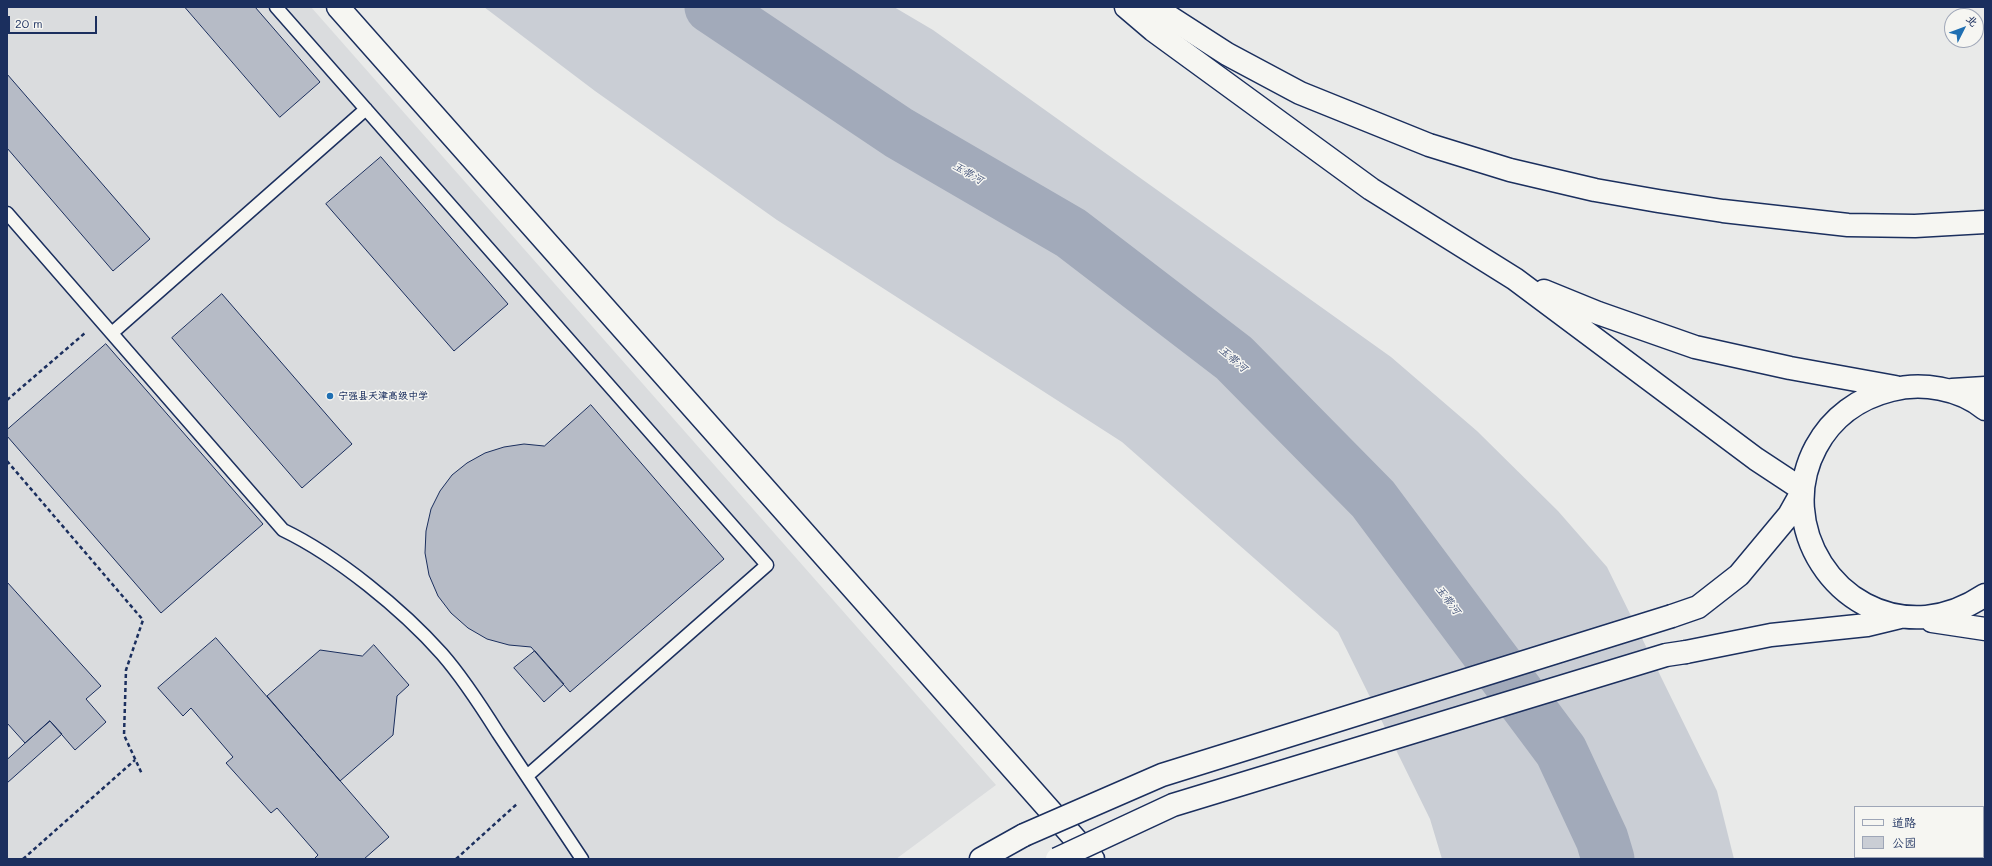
<!DOCTYPE html>
<meta charset="utf-8">
<style>
body{margin:0}
#map{position:relative;width:1992px;height:866px;overflow:hidden;background:#e9eae9;font-family:Mali,"LXGW WenKai TC",sans-serif}
canvas{display:block}
.frame{position:absolute;inset:0;border:8px solid #1b2f5e;pointer-events:none}
.legend{position:absolute;left:1854px;top:806px;width:130px;height:52px;box-sizing:border-box;background:#f6f6f2;border:1px solid #9ea6b7;margin:0;padding:5px 7px;list-style:none;font-size:12px;color:#1b2f5e}
.legend li{display:flex;align-items:center;gap:8px;height:20px}
.legend b{width:20px;border:1px solid #9ea6b7}
.north{position:absolute;left:1944px;top:8px;width:40px;height:40px;box-sizing:border-box;background:#f6f6f2;border:1px solid #9ea6b7;border-radius:50%;rotate:48deg;font-size:11px;font-weight:700;line-height:16px;text-align:center;color:#1b2f5e}
.north::after{content:'';display:block;margin:auto;width:14px;height:18px;background:#1f6fb2;clip-path:polygon(50% 0,100% 100%,50% 72%,0 100%)}
.scale{position:absolute;left:8px;top:16px;width:89px;height:18px;box-sizing:border-box;border:2px solid #1b2f5e;border-top:0;padding-left:5px;font-size:12px;line-height:14px;white-space:nowrap;color:#1b2f5e;-webkit-text-stroke:3px #f6f6f2;paint-order:stroke}
</style>
<div id="map">
<canvas width="1992" height="866"></canvas>
<div class="frame"></div>
<ul class="legend">
<li><b style="height:5px;background:#f6f6f2"></b>道路</li>
<li><b style="height:11px;background:#caced5"></b>公园</li>
</ul>
<div class="north">北</div>
<div class="scale">20 m</div>
</div>
<script>
const g = document.querySelector('canvas').getContext('2d');
g.lineJoin = 'round';
function fillPath(path, color) { g.fillStyle = color; g.fill(path, 'evenodd'); }
function strokePath(path, color, width, dash) { g.strokeStyle = color; g.lineWidth = width; g.lineCap = dash ? 'butt' : 'round'; g.setLineDash(dash || []); g.stroke(path); }
function write(font, color, halo, rows, align = 'center') {
  g.font = font + ' Mali,"LXGW WenKai TC",sans-serif'; g.lineWidth = 3; g.setLineDash([]); g.textBaseline = 'middle'; g.strokeStyle = halo; g.fillStyle = color; for (const [text, x, y, turn = 0] of rows) {
    g.save(); g.translate(x, y); g.rotate((+turn || 0) * Math.PI / 180); g.textAlign = isNaN(turn) ? turn : align; if (halo) g.strokeText(text, 0, 0); g.fillText(text, 0, 0); g.restore();
  }
}
fillPath(new Path2D(`
 M7,7H311L996,785L896,859H7Z`), '#dadcde');
fillPath(new Path2D(`
 M484,7H894L933,30L1391,357L1477,431L1558,511L1607,567L1717,791L1734,859H1442L1430,819L1338,632L1122,442L777,220L595,91Z`), '#caced5');
strokePath(new Path2D(`
 M711,7L899,133L1071,233L1234,358L1373,499L1561,751L1602,839L1608,859`), '#a2aaba', 53);
const building = new Path2D(`
 M185,7H255L320,82L280,117Z
 M7,74L150,239L113,271L7,148Z
 M381,157L508,304L454,351L326,204Z
 M222,294L352,444L302,488L172,338Z
 M106,344L263,524L161,613L7,436V430Z
 M591,405L724,559L570,692L531,647L509,645L487,639L468,628L451,613L438,596L429,575L425,553L426,531L431,509L440,491L452,475L467,463L485,453L504,447L524,444L544,446Z
 M7,582L101,686L86,699L106,722L75,750L50,721L25,743L7,723Z
 M216,638L389,837L364,859H314L318,855L277,808L271,813L226,763L233,757L191,708L183,716L158,688Z
 M374,645L409,685L397,696L393,735L340,781L267,696L320,650L362,656Z
 M535,651L564,684L544,702L514,668Z
 M50,721L62,734L7,783V760Z`);
fillPath(building, '#b6bbc6');
strokePath(building, '#1b2f5e', 1);
const service = new Path2D(`
 M276,7L767,565L527,776
 M7,213L283,530C337,556 402,609 442,654C463,678 481,706 498,733C526,775 554,817 582,859
 M112,333L366,109`);
const tertiary = new Path2D(`
 M338,7L1093,859
 M1126,7L1153,30L1371,189L1515,279L1756,459L1803,490L1789,515L1739,575L1698,607L1672,616
 M1544,291L1598,313L1695,347L1790,368L1895,387
 M1952,390L1985,388
 M1985,409C1960,388 1921,382 1891,390C1859,398 1832,417 1816,447C1774,525 1836,624 1926,617C1948,615 1967,607 1985,595
 M1932,621L1985,629
 M1686,652L1771,635L1867,625L1900,617
 M981,859L1024,835`);
const trunk = new Path2D(`
 M1154,7L1227,54L1300,93L1429,145L1510,170L1595,190L1658,201L1723,211L1848,225L1915,226L1985,222`);
strokePath(service, '#1b2f5e', 15);
strokePath(tertiary, '#1b2f5e', 25);
strokePath(trunk, '#1b2f5e', 25);
strokePath(new Path2D(`
 M7,400L85,333
 M7,461L143,620L126,670L124,735L142,774
 M23,859L135,760
 M456,859L518,803`), '#1b2f5e', 2.5, [4, 3]);
strokePath(service, '#f6f6f2', 12);
strokePath(tertiary, '#f6f6f2', 22);
strokePath(trunk, '#f6f6f2', 22);
const tertiaryBridge = new Path2D(`
 M1024,835L1162,775L1672,616
 M1057,859L1173,805L1666,655L1686,652`);
strokePath(tertiaryBridge, '#1b2f5e', 25, []);
strokePath(tertiaryBridge, '#f6f6f2', 22);
for (const [x, y, r, color] of [
 [330,396,4,"#1f6fb2"]
]) { const dot = new Path2D(); dot.arc(x, y, r, 0, 2 * Math.PI); g.fillStyle = color; g.fill(dot); strokePath(dot, '#f6f6f2', 1.5); }
write('bold 10px', '#1b2f5e', '#f6f6f2', [
 ["宁强县天津高级中学",338,396]
], 'left');
write('italic 11px', '#44547a', '#f6f6f2', [
 ["玉带河",968,173,30],
 ["玉带河",1233,359,41],
 ["玉带河",1448,600,53]
]);
</script>
